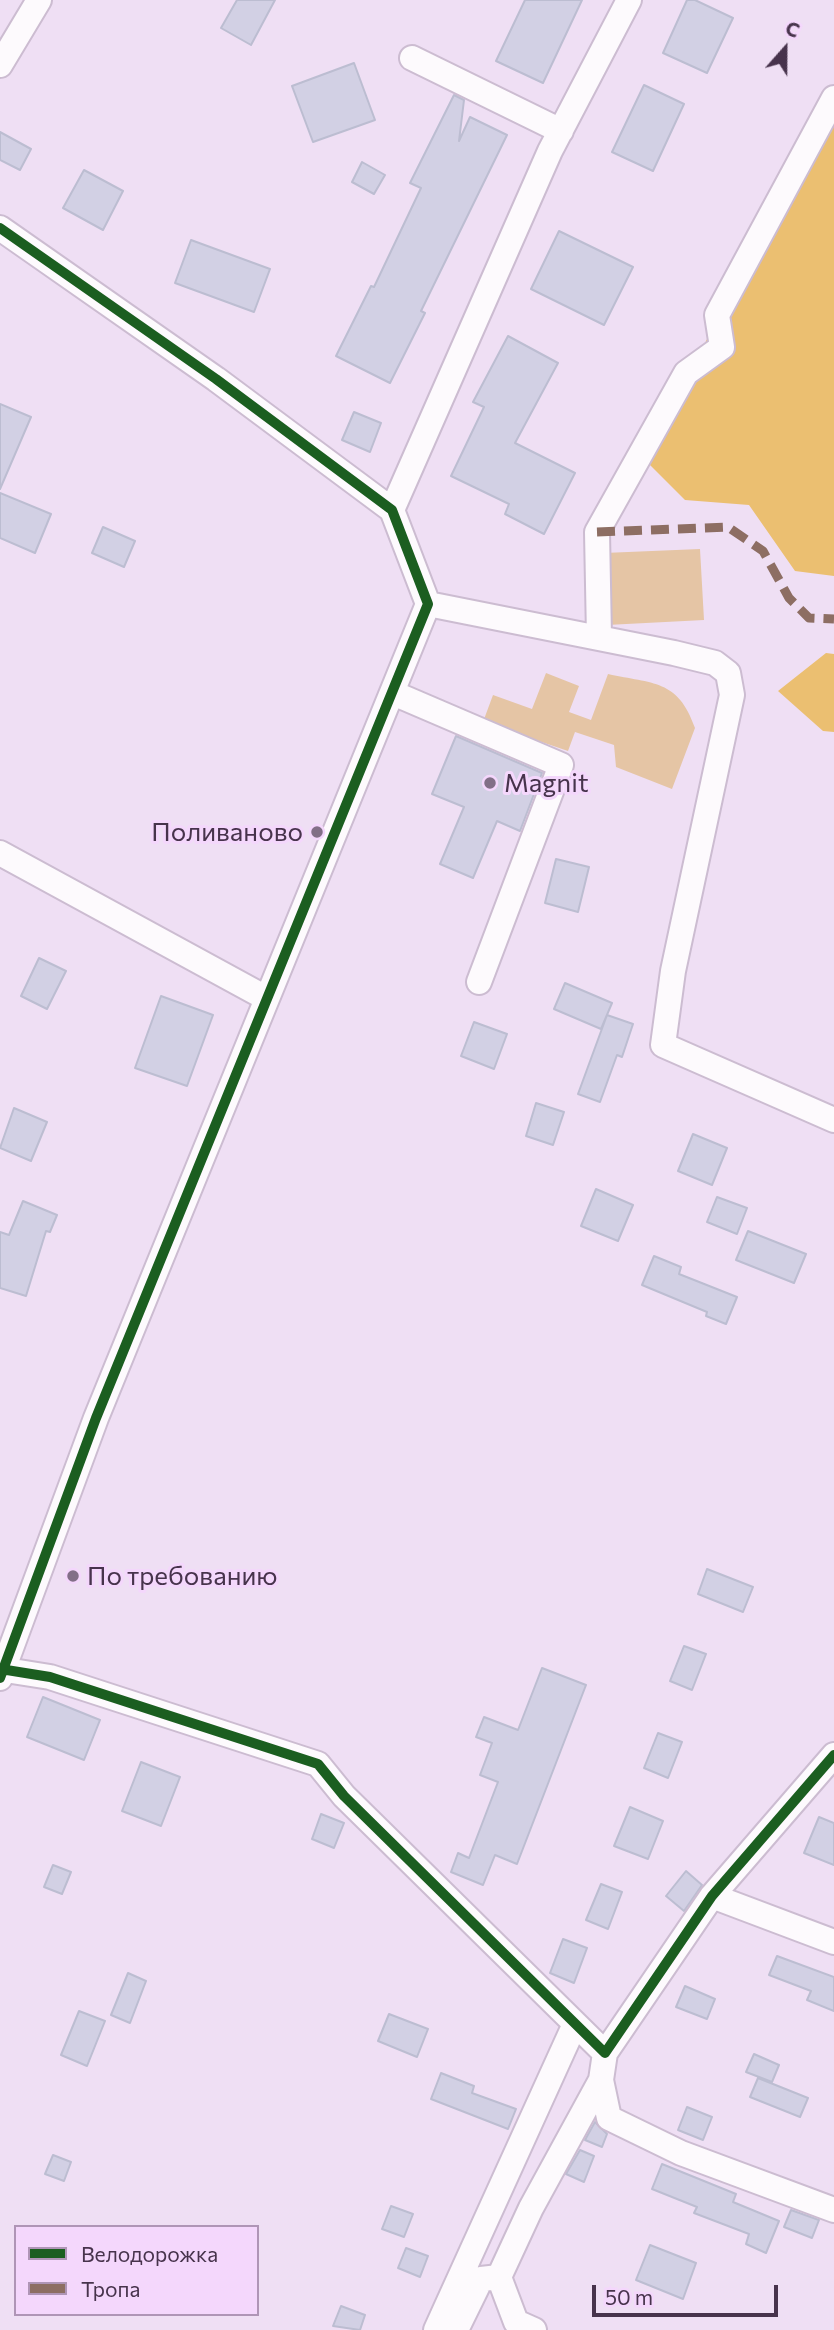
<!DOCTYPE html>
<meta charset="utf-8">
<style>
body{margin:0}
#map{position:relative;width:834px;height:2330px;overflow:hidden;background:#efdff4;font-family:Commissioner,sans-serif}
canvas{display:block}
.legend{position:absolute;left:14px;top:2225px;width:245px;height:91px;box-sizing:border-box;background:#f4d7fc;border:2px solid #af95b6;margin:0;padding:9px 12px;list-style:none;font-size:21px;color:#47334c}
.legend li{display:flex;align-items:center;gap:14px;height:35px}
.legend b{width:35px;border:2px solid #af95b6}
.north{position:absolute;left:750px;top:14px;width:70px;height:70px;-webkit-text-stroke:5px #f4d7fc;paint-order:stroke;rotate:21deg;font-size:19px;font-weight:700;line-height:28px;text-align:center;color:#47334c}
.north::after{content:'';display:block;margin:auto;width:24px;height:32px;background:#47334c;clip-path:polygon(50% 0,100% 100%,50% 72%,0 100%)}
.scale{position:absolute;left:592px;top:2285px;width:186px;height:32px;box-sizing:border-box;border:4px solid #47334c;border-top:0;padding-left:9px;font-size:21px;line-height:24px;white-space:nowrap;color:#47334c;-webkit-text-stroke:5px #f4d7fc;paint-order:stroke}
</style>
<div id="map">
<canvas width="834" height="2330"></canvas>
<ul class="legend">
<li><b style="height:9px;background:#1b5e20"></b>Велодорожка</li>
<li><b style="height:9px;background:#8d6e63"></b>Тропа</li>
</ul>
<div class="north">С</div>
<div class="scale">50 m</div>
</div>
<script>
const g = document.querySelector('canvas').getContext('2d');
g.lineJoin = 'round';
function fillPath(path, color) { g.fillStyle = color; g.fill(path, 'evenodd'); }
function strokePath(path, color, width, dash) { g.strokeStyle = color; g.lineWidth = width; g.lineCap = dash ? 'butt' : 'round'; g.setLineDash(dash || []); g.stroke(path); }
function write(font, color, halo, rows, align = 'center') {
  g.font = font + ' Commissioner,sans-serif'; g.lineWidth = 6; g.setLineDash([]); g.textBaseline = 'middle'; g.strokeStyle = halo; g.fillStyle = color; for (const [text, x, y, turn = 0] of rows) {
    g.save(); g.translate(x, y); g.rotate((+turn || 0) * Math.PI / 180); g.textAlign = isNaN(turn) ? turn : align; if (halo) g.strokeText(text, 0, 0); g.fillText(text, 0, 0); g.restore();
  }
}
fillPath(new Path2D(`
 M700,549L704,620L607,625L604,553Z
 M546,673L579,686L569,712L591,720L608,674C653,684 678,679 695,728L672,789L616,767L614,745L575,732L568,751L483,722L493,695L532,709Z`), '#e5c5a5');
fillPath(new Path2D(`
 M834,125V576L795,571L749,505L685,500L647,462L729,294Z
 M826,653L834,654V732L823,731L778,691Z`), '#ebbf71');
const building = new Path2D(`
 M237,0H275L251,45L221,28Z
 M525,0H582L543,83L496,61Z
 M687,0H695L733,18L707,73L663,53Z
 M354,63L375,120L313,142L292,86Z
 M644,85L684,104L653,171L612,152Z
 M454,95L464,100L459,141L470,117L507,135L421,311L425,313L390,383L336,356L371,286L374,287L421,188L410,183Z
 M0,132L31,149L20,170L0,160Z
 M362,162L385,175L374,194L352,182Z
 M84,170L123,191L103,230L63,208Z
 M559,231L633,267L604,325L531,289Z
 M191,240L270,269L254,312L175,283Z
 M508,336L558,363L515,443L575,473L544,534L505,514L509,504L451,476L484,407L473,402Z
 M0,404L31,417L0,489Z
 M354,412L381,423L370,452L342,440Z
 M0,493L51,514L35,553L0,538Z
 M103,527L135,541L124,567L92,553Z
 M456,736L542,773L520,831L497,821L473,878L440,864L464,807L432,794Z
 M556,859L589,867L578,912L545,903Z
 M39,958L66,971L47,1009L21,996Z
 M565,983L612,1003L601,1029L554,1009Z
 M161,996L213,1015L187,1086L135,1068Z
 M607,1015L633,1024L622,1057L617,1055L600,1102L578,1094Z
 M474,1022L507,1034L494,1069L461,1056Z
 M536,1103L564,1112L553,1145L526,1136Z
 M14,1108L47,1122L31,1161L0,1148Z
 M693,1134L727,1148L712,1185L678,1171Z
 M596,1189L633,1205L618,1241L581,1226Z
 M717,1197L747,1208L737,1234L707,1222Z
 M23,1201L57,1215L50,1232L46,1231L26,1296L0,1288V1232L9,1235Z
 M748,1231L806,1254L794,1283L736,1260Z
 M654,1256L681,1267L679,1274L737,1297L726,1324L706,1316L707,1312L642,1285Z
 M707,1569L753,1587L743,1612L698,1594Z
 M684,1646L706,1654L692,1690L670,1681Z
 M542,1668L586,1685L517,1864L495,1855L483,1885L451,1872L458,1853L469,1858L498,1782L480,1775L492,1743L476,1737L484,1717L518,1730Z
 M43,1697L100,1720L84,1760L27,1737Z
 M658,1733L682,1742L668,1778L644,1768Z
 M141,1762L180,1777L161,1826L122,1811Z
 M630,1807L663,1821L648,1859L614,1846Z
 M321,1814L344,1823L334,1848L312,1839Z
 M819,1817L834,1823V1865L804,1853Z
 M53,1865L71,1872L62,1894L44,1887Z
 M686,1871L702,1885L684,1911L666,1896Z
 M601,1884L622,1892L608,1929L586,1920Z
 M563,1939L587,1948L574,1983L550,1973Z
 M777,1956L834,1977V2011L807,2000L811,1991L769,1975Z
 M128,1973L146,1981L130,2023L111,2015Z
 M685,1986L715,1999L707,2019L676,2007Z
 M79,2011L105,2021L87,2066L61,2055Z
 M389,2014L428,2029L417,2057L378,2041Z
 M754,2054L779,2065L772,2082L746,2072Z
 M441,2073L474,2086L472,2093L516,2109L508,2129L431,2099Z
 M758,2078L808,2098L800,2117L750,2097Z
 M687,2107L712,2117L703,2140L678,2130Z
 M595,2122L607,2134L602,2147L585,2140Z
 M580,2150L594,2156L584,2182L566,2174Z
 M53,2155L71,2162L64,2181L45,2174Z
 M662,2164L736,2194L733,2202L779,2221L766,2253L746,2244L749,2234L694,2213L697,2207L652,2189Z
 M391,2206L413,2214L404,2237L382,2229Z
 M791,2210L819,2220L812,2238L784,2227Z
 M650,2245L696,2263L683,2299L636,2280Z
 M406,2248L428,2256L420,2277L398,2268Z
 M341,2306L365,2315L360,2330L333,2326Z`);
fillPath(building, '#d2d0e4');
strokePath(building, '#bcbdd1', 2);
const minor = new Path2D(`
 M412,58L561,131
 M0,65L39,0
 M0,228L216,379L392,510L428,604L96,1418L0,1678
 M392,510L550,151L629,0
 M428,604L674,653L715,663L728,673L732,695L673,971L663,1045L834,1120
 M599,637L597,532L686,373L722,347L717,315L834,98
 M393,693L561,765L479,982
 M0,853L266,998
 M0,1669L50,1677L318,1764L344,1796L605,2053L712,1896L834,1755
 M712,1896L834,1942
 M605,2053L601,2080L609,2118L681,2153L834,2210
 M436,2330L575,2024
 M456,2330L481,2279L499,2277
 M534,2330L516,2322L499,2277L531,2208L601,2080`);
strokePath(minor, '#ccbcd1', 28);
strokePath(minor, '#fdfafd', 24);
strokePath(new Path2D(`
 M597,532L728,527L763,551L789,598L809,618L834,619`), '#8d6e63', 9, [18, 9]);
strokePath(new Path2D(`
 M0,228L216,379L392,510L428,604L96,1418L0,1678
 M0,1669L50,1677L318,1764L344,1796L605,2053L712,1896L834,1755`), '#1b5e20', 10);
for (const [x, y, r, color] of [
 [490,783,7,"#826f87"],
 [317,832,7,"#826f87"],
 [73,1576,7,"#826f87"]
]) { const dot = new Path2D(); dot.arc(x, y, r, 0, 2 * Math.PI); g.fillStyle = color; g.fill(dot); strokePath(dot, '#f4d7fc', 2.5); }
write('26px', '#47334c', '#f4d7fc', [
 ["Magnit",504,783],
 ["Поливаново",303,832,"right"],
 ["По требованию",87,1576]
], 'left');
</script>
